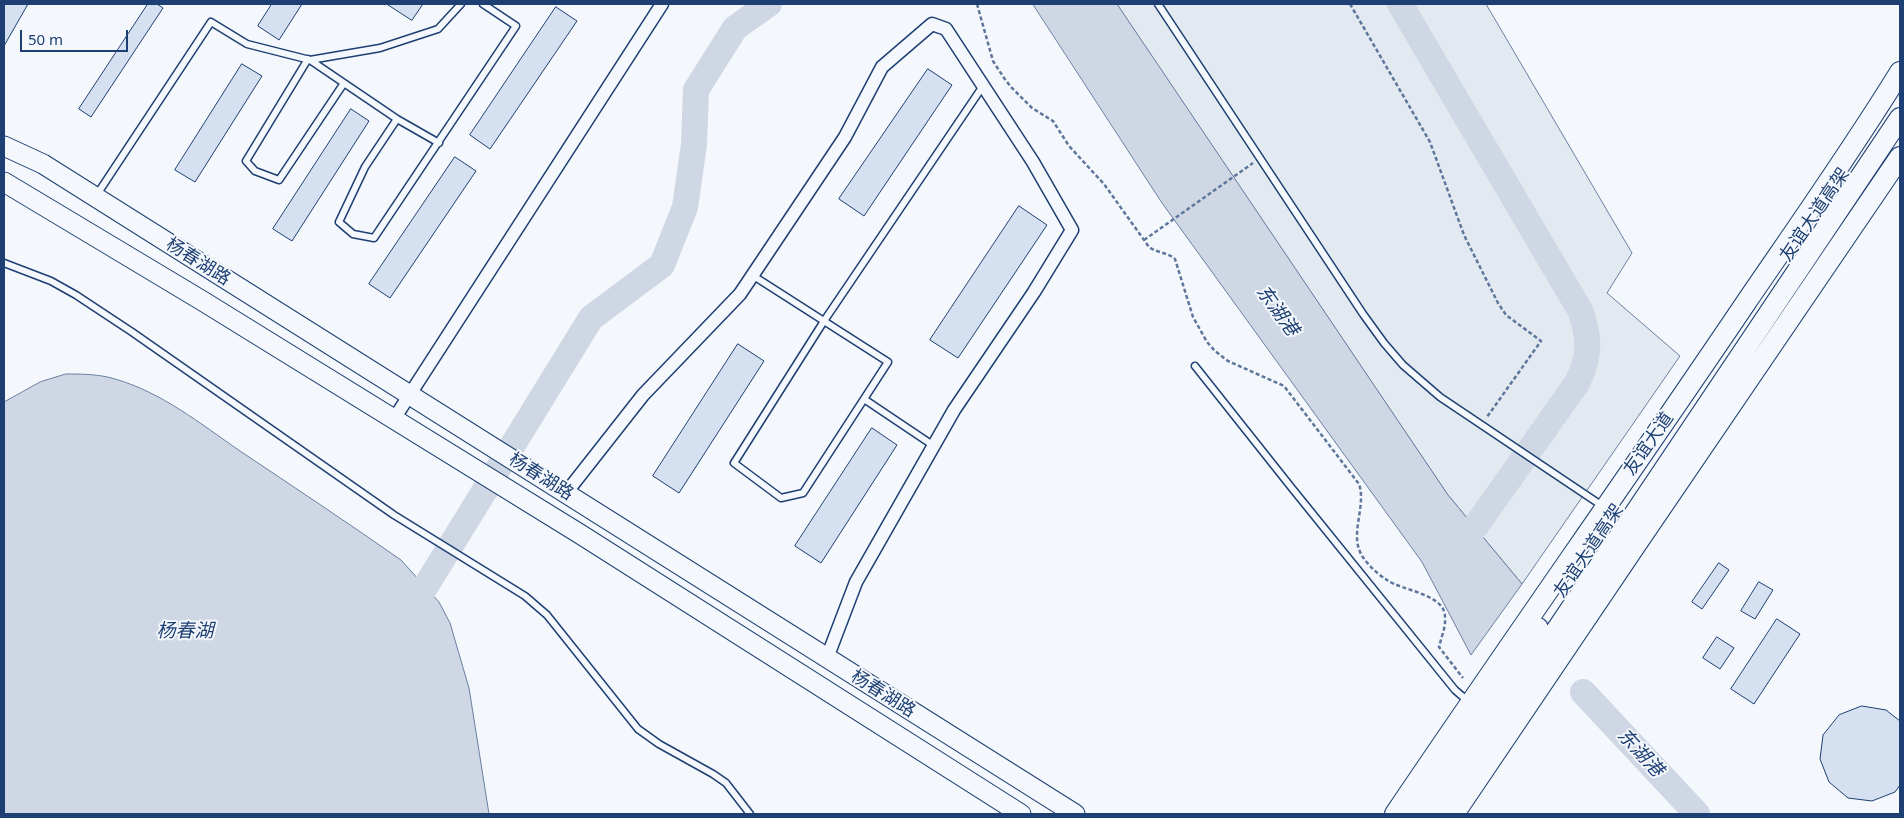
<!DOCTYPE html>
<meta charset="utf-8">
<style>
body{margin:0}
#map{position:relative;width:1904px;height:818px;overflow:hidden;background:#f4f7fb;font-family:"Noto Sans",sans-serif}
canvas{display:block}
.frame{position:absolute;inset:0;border:5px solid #1d3f73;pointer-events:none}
.scale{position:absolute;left:20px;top:30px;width:108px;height:22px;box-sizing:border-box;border:2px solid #1d3f73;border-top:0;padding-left:6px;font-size:15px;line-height:18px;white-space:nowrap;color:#1d3f73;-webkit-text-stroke:4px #f4f7fb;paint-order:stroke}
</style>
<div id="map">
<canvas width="1904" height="818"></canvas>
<div class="frame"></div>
<div class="scale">50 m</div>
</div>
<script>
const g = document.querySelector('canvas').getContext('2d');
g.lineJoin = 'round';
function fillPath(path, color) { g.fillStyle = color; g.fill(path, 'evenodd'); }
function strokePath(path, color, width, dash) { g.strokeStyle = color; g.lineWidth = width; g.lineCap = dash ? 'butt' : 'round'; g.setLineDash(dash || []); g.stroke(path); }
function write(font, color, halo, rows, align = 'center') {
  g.font = font + ' "Noto Sans","Noto Sans SC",sans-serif'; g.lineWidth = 4; g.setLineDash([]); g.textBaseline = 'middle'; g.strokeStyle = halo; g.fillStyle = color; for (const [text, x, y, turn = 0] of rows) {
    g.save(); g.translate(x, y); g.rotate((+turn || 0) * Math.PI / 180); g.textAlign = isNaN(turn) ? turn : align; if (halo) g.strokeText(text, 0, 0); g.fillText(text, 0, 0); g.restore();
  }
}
const green = new Path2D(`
 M1117,4H1486L1632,253L1607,293L1680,356L1522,584L1448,495Z`);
fillPath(green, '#e3e9f0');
strokePath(green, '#687fa3', 1);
const water = new Path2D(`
 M1033,4H1117L1448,495L1522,584L1471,655L1422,562L1162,203Z
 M66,374C82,374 99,374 115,379C161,392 201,424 240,451C294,487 348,523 401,560L439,602L450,623L469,688L489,814H4V402L40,382Z`);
fillPath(water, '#cfd7e4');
strokePath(water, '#687fa3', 1);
strokePath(new Path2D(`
 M1400,4L1581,312C1590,340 1590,357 1577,383L1456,554
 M408,615L591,318L662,265L685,207L694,144L696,90L735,28L769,4
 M1583,692L1697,814`), '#cfd7e4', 26);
const building = new Path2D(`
 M4,4H28L4,46Z
 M148,4H157L163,8L91,117L79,109Z
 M272,4H302L279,40L258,26Z
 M387,4H423L412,20Z
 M556,7L577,21L490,149L470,135Z
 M242,64L262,76L195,182L175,170Z
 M928,69L952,85L864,216L839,199Z
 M351,109L369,121L292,241L273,229Z
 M455,157L476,171L390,298L369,284Z
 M1019,206L1047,225L958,358L930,340Z
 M738,344L764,361L679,493L653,476Z
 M872,428L897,445L821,563L795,546Z
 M1719,563L1729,570L1702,609L1692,602Z
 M1759,582L1773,590L1755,619L1741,611Z
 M1777,619L1800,634L1754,704L1731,689Z
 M1717,637L1734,648L1720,669L1703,658Z
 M1862,706L1886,710L1900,721V785L1895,792L1872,801L1848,798L1829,782L1820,759L1823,735L1839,715Z`);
fillPath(building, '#d5e0f0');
strokePath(building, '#1d3f73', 1);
const service = new Path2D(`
 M1158,4L1363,314L1384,343L1403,365L1440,397L1604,507
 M308,59L246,161L255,171L279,180L344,83
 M310,60L397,119
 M439,143L397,119L365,167L339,222L353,234L374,238L516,26L483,4
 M96,196L211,22L247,44L310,60L380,48L438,29L461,4
 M4,263L51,281L76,295L132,332L394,515L525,596L547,615L638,729L659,744L713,774L726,783L750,814
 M752,275L888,362L803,493L781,498L734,463L824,321L983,86
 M1195,366L1291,487L1455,690L1469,702
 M864,399L934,446`);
const minor = new Path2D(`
 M394,419L662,4
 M566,493L643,395L740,294L845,137L882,67L932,24L946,29L1033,162L1072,230L1034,292L954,410L856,582L827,658`);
const secondary = new Path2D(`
 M4,146L43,164L1075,814
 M4,182L201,300L580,534L1021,814`);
const primary = new Path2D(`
 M1395,814C1511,642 1631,473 1747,301C1799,225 1852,150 1900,72
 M1413,814L1538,628
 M1433,814L1900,118
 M1454,814C1601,594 1752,376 1900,157`);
strokePath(service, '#1d3f73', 9);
strokePath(minor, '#1d3f73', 15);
strokePath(secondary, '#1d3f73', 21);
strokePath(primary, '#1d3f73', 22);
strokePath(new Path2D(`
 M977,4L993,61L1004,78L1011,87L1032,108L1053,121L1069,146L1104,184L1149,247C1157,253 1167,252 1175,259L1193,317L1207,342L1215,351L1228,361L1284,386L1359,484C1366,504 1352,530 1359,549C1362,560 1377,574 1387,580C1403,591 1445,594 1445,617C1446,627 1441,638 1439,647L1463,678
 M1350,4L1430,142L1464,235L1498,303L1506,315L1541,341L1487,417
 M1144,240L1253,163`), '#5e769c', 2.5, [4, 2.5]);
strokePath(service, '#f4f7fb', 6);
strokePath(minor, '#f4f7fb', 12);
strokePath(secondary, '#f4f7fb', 19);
strokePath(primary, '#f4f7fb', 20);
write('18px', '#1d3f73', '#f4f7fb', [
 ["友谊大道高架",1815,215,-56],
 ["杨春湖路",198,262,32],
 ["友谊大道",1649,444,-55],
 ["杨春湖路",541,477,32],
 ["友谊大道高架",1589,551,-56],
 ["杨春湖路",883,694,32]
]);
write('italic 19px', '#1d3f73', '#f4f7fb', [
 ["东湖港",1277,311,54],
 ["杨春湖",185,632],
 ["东湖港",1640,753,47]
]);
</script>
